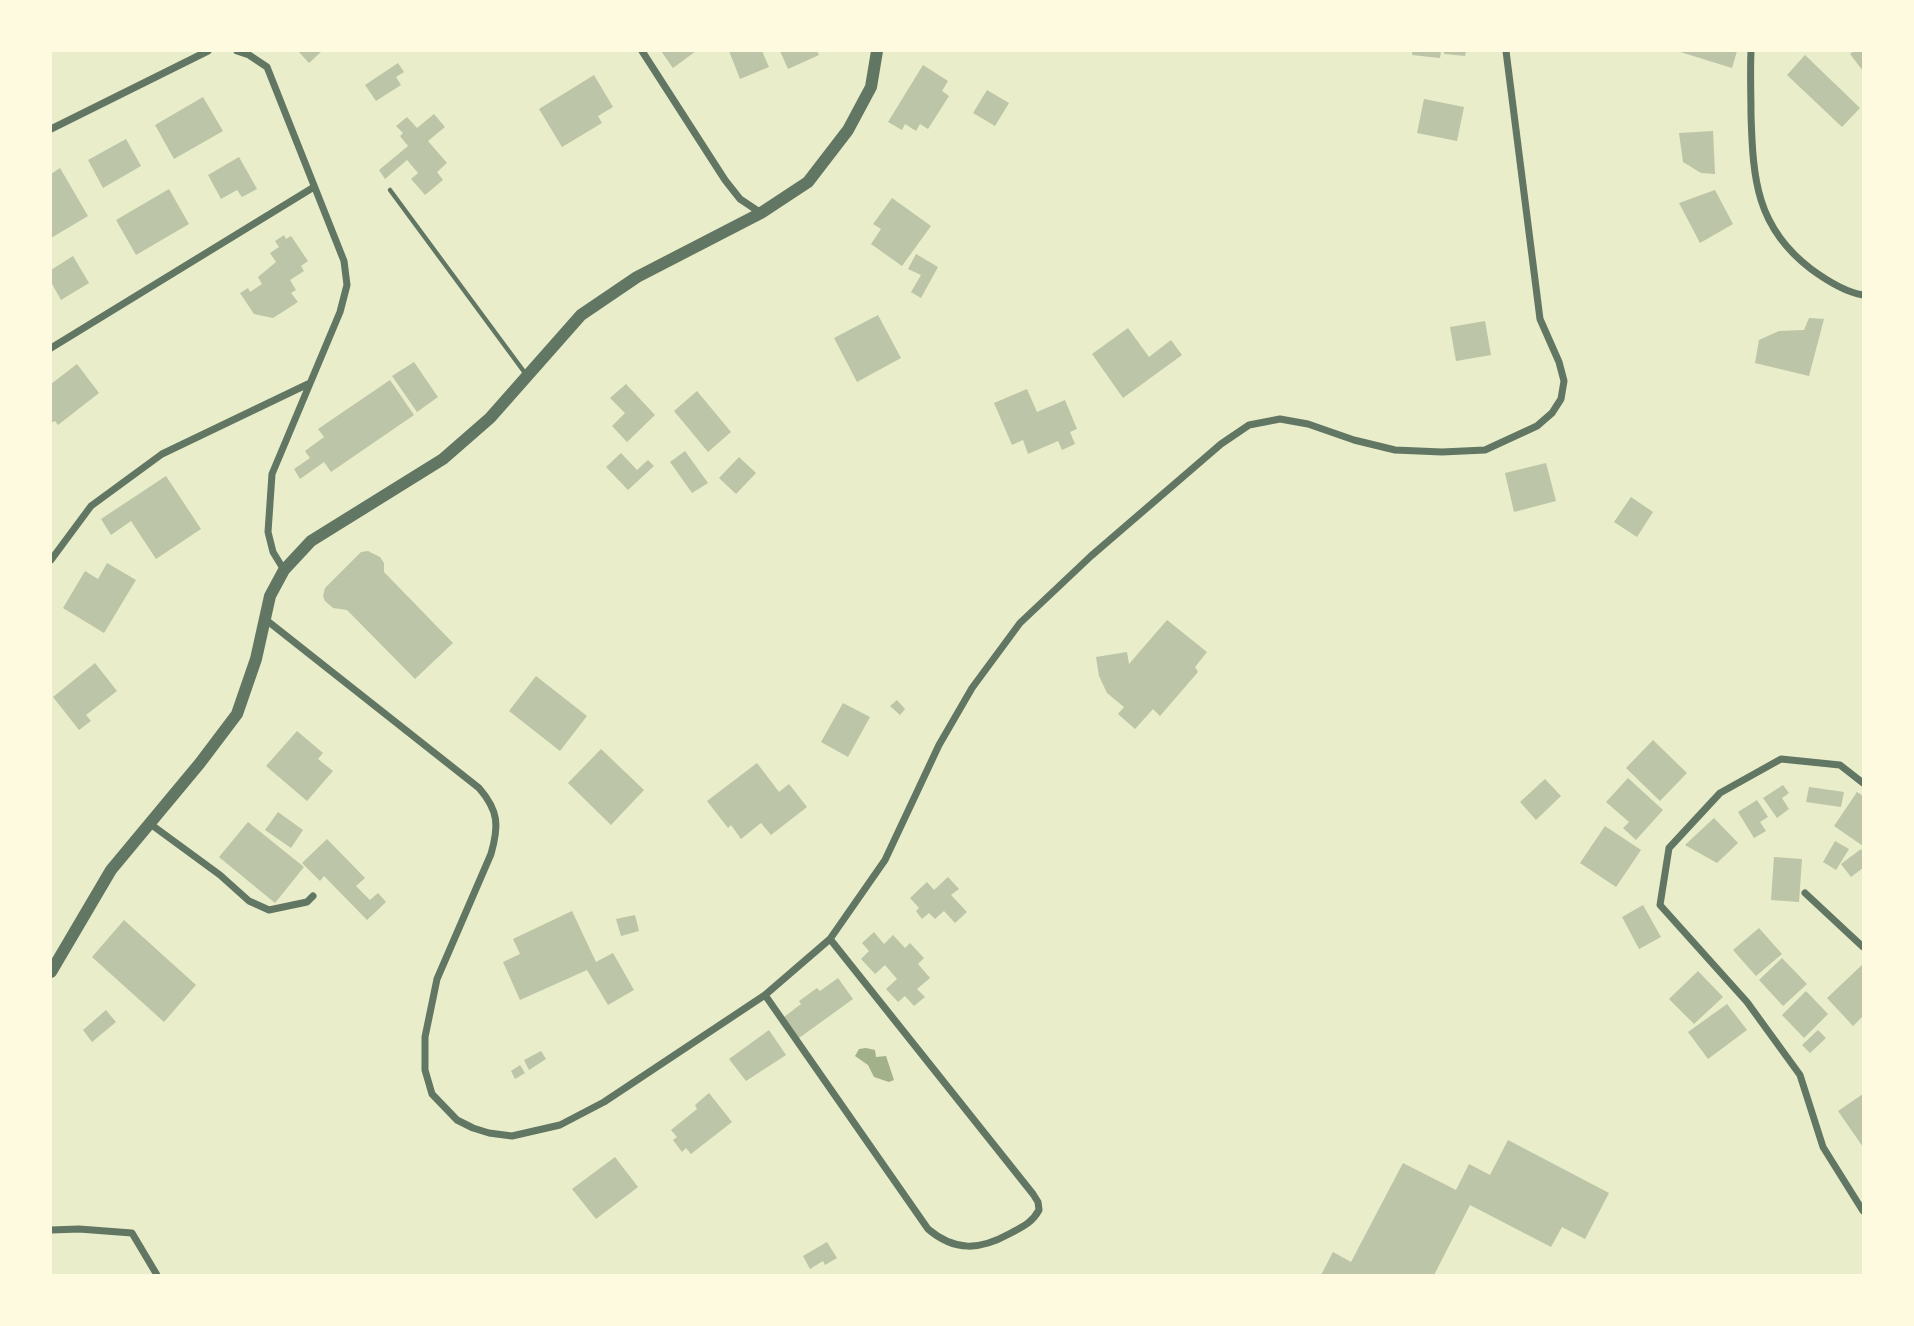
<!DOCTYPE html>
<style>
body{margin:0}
#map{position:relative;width:1914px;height:1326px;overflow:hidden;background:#e9edc9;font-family:"Public Sans",sans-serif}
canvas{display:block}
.frame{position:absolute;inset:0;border:52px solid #fefae0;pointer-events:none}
</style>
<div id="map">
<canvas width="1914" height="1326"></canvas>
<div class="frame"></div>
</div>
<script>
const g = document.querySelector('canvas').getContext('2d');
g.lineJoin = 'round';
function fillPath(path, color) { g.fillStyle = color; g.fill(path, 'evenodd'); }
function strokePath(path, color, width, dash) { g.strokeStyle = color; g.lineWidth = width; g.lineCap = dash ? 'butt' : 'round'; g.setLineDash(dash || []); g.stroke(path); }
fillPath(new Path2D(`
 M866,1048L875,1050L876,1057L886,1056L894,1080L889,1082L874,1077L868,1065L855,1056L859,1049Z`), '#a3b18a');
fillPath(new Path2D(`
 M298,51H322L309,63Z
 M661,51H696L673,68Z
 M729,51H762L769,67L740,79Z
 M780,51H817L819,55L788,69Z
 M1412,51H1441L1440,58L1412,55Z
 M1444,51H1466L1465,56L1444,54Z
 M1677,51H1737L1732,68Z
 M1854,51H1863V71L1850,54Z
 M1805,55L1860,108L1842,127L1787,75Z
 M398,63L404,72L396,77L401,85L376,101L365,85Z
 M923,65L948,81L942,91L949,96L928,129L920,124L916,131L905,124L902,130L888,122Z
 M594,75L613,107L598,116L602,123L562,147L539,109Z
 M987,90L1009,103L995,126L973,113Z
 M203,97L223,131L174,159L155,125Z
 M1424,99L1464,107L1457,141L1417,133Z
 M434,114L445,127L428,141L447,163L437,172L443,180L425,195L411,179L418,173L407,160L385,179L379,170L408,146L400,136L403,133L396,126L407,117L417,128Z
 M1713,131L1715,174L1701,173L1683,162L1679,133Z
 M126,139L141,166L103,188L88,160Z
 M239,157L257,189L242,197L237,190L221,199L208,175Z
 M60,168L88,216L51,238V174Z
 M169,189L189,224L136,255L116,220Z
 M1715,190L1733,224L1700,243L1679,203Z
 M892,198L931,226L902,266L871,244L881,229L873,224Z
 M284,235L286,239L291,236L308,261L301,266L304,271L290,280L296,290L291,293L298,302L273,318L254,314L240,293L248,288L250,292L262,284L258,277L276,262L270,253L279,247L275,241Z
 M916,254L938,267L921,298L911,292L921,275L908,269Z
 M73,256L89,283L61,300L51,282V270Z
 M878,315L901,358L857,382L834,338Z
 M1809,318L1824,319L1809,376L1755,363L1759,340L1779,331L1804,330Z
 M1485,321L1491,355L1456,361L1450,327Z
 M1128,328L1149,357L1171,340L1182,355L1123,398L1092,354Z
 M414,362L438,397L417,412L392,376Z
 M77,364L99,393L58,425L55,421L51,423V384Z
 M390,380L414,415L331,472L324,462L300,479L294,469L310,458L305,451L324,437L318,429Z
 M626,384L655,415L627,442L612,426L625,413L610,398Z
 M1027,389L1037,412L1065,400L1077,429L1070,432L1075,444L1062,450L1058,441L1028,454L1023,440L1012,445L994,403Z
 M697,391L731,432L708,452L674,411Z
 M685,451L708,483L692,493L670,462Z
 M621,453L637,470L648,460L654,466L628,490L606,467Z
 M739,457L756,473L736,494L719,478Z
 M1546,463L1556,501L1514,512L1505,473Z
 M166,476L201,529L156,559L131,521L111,535L101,519Z
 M1631,497L1653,512L1637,537L1614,522Z
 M368,551L380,557L384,563V572L453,643L415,679L347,610L333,608L325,601L323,596L325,588L361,552Z
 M107,563L136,580L104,633L63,608L85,571L98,579Z
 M1167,620L1207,652L1195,667L1198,672L1160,716L1153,709L1135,729L1118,714L1124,707L1107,693L1099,676L1096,657L1127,652L1129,664Z
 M95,663L117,691L86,715L91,721L79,730L53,697Z
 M536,676L587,716L560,751L509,711Z
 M897,700L905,709L900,715L890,706Z
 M843,703L870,717L848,757L821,742Z
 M297,731L323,753L318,759L333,771L307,801L266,766Z
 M1653,740L1687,773L1660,801L1626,768Z
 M601,749L644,790L611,825L568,783Z
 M757,763L779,792L789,784L807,807L771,835L761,823L741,839L731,825L728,828L707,801Z
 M1628,778L1663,810L1636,840L1623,828L1629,822L1606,802Z
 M1545,779L1561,796L1536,820L1520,802Z
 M1783,785L1789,793L1782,798L1789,809L1777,818L1763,798Z
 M1809,787L1844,792L1841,807L1806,802Z
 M1857,792L1863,796V846L1834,826Z
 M1757,800L1768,817L1760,822L1766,831L1754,838L1738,812Z
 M278,812L303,830L291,848L265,830Z
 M1714,818L1738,843L1717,863L1685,845Z
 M248,822L304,867L275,903L219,857Z
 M1605,826L1641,850L1616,887L1580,863Z
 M327,839L365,878L356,886L370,900L378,893L386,902L367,920L324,876L320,881L302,863Z
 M1835,841L1849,849L1836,870L1823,862Z
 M1861,849L1863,852V868L1851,877L1841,864Z
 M1774,857L1802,859L1799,902L1771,900Z
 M948,877L959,889L951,895L967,912L955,923L944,911L935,919L929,913L922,919L916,911L919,908L910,898L927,882L934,890Z
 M1643,905L1661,937L1639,949L1622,917Z
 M572,911L596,962L613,953L634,990L608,1005L587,970L520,1000L503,962L520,954L513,939Z
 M635,915L639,931L621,936L616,919Z
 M124,920L196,985L164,1022L92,957Z
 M1759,928L1782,954L1756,976L1733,950Z
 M874,932L884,944L893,935L905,948L910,943L924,958L918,964L930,978L917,989L925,997L914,1006L905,996L898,1002L886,989L897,979L885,965L875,974L861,959L869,951L862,943Z
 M1782,958L1807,984L1783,1006L1759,980Z
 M1863,964V1016L1853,1026L1827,998Z
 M1698,971L1723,997L1694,1024L1669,999Z
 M838,978L853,999L799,1038L784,1017L801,1004L799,1001L817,988L820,991Z
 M1806,991L1828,1014L1804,1038L1782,1015Z
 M1727,1004L1747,1030L1708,1059L1688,1032Z
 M106,1010L116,1022L92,1042L83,1030Z
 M769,1030L786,1055L746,1081L729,1059Z
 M1818,1030L1826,1038L1810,1053L1802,1045Z
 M541,1051L546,1059L529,1070L524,1060Z
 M520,1065L525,1073L515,1079L511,1071Z
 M709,1093L732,1122L691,1154L686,1148L682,1152L673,1140L677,1137L671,1130L697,1109L695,1105Z
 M1863,1094V1147L1838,1111Z
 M1508,1140L1609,1193L1585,1239L1562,1227L1551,1247L1470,1205L1434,1275H1321L1333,1252L1351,1262L1403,1163L1456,1190L1469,1164L1490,1175Z
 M615,1157L638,1187L596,1219L572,1189Z
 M827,1242L837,1258L825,1265L823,1261L810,1269L803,1256Z`), '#bcc5a7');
strokePath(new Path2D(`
 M390,190L525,373`), '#617663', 4.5);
strokePath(new Path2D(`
 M237,51L249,55L267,67L344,261L347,285L340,312L272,474L268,532L273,552L284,570
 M642,51L725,180L740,199L761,213
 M1751,51C1750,72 1751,94 1751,115C1753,179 1756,227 1811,269C1826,280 1844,292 1863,295
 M51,129L208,51
 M51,348L314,187
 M51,560L91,506L162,454L308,384
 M265,619L479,788C499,811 499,826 491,854L437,979L425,1037V1070L432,1094L457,1120L473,1128L489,1133L512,1136L560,1125L604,1102L765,995L830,939L885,860L939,745L972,688L1020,623L1091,556L1221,444L1249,425L1280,419L1308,424L1354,440L1395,450L1442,452L1485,450L1537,426L1552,413L1561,399L1564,381L1559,362L1540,319L1506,51
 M1863,783L1840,765L1781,759L1720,793L1669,848L1660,905L1747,1002L1800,1075L1823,1147L1863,1211
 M149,823L220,875L249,901L269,910L307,902L313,896
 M1805,893L1863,947
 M765,995L928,1229C955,1252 980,1250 1009,1234C1022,1227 1032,1223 1039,1210L1038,1202L1033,1194L830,939
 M51,1230L79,1229L132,1233L157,1275`), '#617663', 7);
strokePath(new Path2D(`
 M51,972L111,870L200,763L237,714L256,659L270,596L284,570L311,541L443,459L490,418L581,315L637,277L761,213L808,182L848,130L871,87L877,51`), '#617663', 12);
</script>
